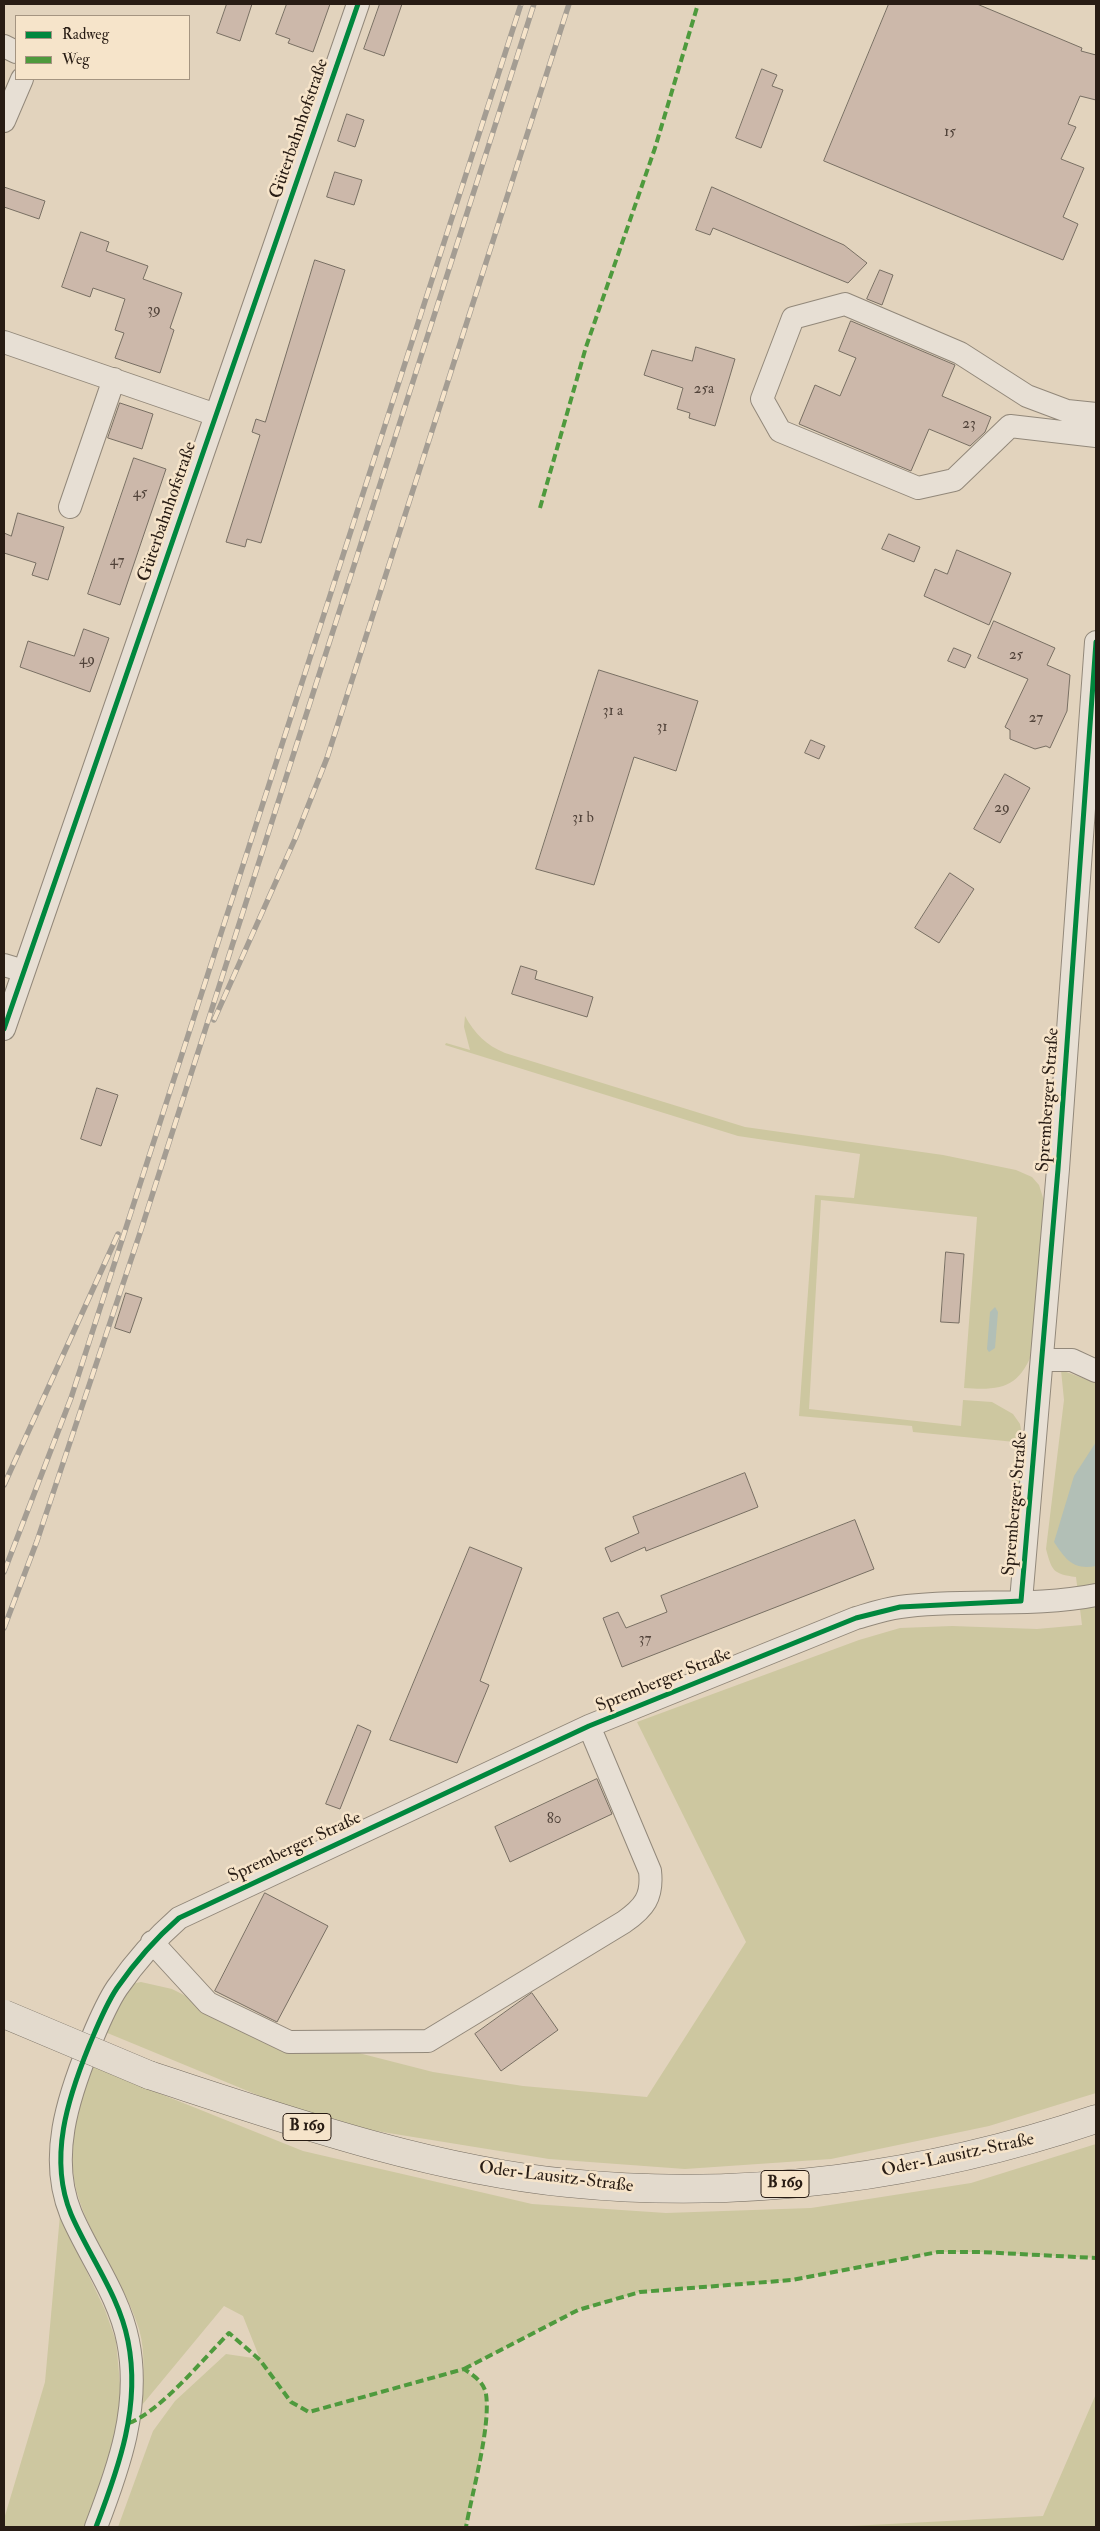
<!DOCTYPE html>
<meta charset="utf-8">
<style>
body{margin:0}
#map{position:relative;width:1100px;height:2531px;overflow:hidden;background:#e2d3bd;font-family:"IM FELL Double Pica",serif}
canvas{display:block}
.frame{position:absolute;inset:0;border:5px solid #281c14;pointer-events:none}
.legend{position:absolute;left:15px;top:15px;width:175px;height:65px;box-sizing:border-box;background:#f6e4ca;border:1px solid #a49481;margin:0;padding:6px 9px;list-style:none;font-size:15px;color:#281c14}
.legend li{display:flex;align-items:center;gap:10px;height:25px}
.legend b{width:25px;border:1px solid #a49481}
</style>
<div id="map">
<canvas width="1100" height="2531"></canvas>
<div class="frame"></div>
<ul class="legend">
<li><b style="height:6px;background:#00873e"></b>Radweg</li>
<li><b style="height:6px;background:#4e9a3d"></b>Weg</li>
</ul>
</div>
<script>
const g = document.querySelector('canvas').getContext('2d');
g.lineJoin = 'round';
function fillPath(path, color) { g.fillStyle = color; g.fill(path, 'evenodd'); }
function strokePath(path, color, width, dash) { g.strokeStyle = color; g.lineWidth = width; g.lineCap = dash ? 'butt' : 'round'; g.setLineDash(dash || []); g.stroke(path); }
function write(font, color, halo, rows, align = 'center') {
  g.font = font + ' "IM FELL Double Pica",serif'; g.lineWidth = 5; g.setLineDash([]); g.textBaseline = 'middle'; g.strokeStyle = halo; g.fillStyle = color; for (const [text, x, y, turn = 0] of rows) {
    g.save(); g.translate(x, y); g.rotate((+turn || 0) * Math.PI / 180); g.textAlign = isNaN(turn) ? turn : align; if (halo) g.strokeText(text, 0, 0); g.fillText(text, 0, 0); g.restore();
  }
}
fillPath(new Path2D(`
 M465,1016C475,1034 486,1045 505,1053L745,1127L943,1155L1016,1170L1032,1177L1039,1185L1045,1204L1034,1348C1020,1387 1003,1391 964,1388L977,1217L821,1200L809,1409L961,1426L963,1400L992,1402L1013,1414L1020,1424L1024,1446L1013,1560L1005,1572L1015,1442L913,1432L912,1426L799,1416L815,1195L854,1198L860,1154L738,1136L445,1045L446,1043L470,1050L464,1027Z
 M1061,1370L1096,1383V2093L989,2126L831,2159L685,2169L549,2159L370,2130L272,2101L105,2032L131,1984L141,1982L172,1989L302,2054L343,2049L433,2072L523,2086L647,2097L746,1942L637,1722L859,1640L900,1628L952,1626L1037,1629L1082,1625L1076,1577C1053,1574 1052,1571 1046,1549L1064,1400Z
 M91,2066L303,2151L532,2204L666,2213L811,2208L971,2183L1096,2144V2258L980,2252H938L792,2280L640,2292L578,2310L464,2369C472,2376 480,2380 485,2391C494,2410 470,2502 466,2527H118L153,2431L175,2401L226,2354L260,2359L243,2316L224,2306L142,2405C143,2381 146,2352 139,2329C123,2277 77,2222 73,2171C70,2135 80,2100 91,2066Z
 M60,2215L105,2310L116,2341L121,2395L113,2457L87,2527H4V2519L45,2382Z
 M1096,2394V2527H832L1043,2516Z`), '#cdc7a0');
fillPath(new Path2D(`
 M995,1307L998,1312L995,1348L989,1352L987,1349L990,1312Z
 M1096,1442V1566C1073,1570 1066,1560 1054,1542L1074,1476Z`), '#b2bfb6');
const building = new Path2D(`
 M227,4H252L240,41L217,33Z
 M287,4H330L313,52L288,43L290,39L276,34Z
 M380,4H402L384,56L364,49Z
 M889,4H977L1082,48L1081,51L1096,55V100L1080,96L1068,124L1076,127L1061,159L1084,168L1063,217L1078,224L1063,260L824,161Z
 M762,69L777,75L772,86L783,90L761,148L736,138Z
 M347,114L364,120L355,147L338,141Z
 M335,172L362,180L354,205L327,197Z
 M4,187L45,201L39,219L4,207Z
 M712,187L844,245L867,263L848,283L713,228L710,235L696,230Z
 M81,232L109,242L106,251L148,266L143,279L182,293L170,328L174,330L160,373L115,358L124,333L115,330L125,299L93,288L90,297L62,287Z
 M315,260L345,270L261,543L247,539L245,547L226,542L260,435L252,432L256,419L265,422Z
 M880,270L893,275L882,305L867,299Z
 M851,321L955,365L942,396L991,417L985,432L970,446L929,429L911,471L799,424L815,385L840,396L856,358L839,351Z
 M696,347L735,359L715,426L689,418L690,413L677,409L683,388L644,375L652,350L692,361Z
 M120,403L153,414L142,449L108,438Z
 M134,458L166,469L120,605L88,594Z
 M18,513L64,527L48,580L32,575L36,563L4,553V533L11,536Z
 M889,534L920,547L914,562L882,549Z
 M957,550L1011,573L989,625L924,596L935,569L947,574Z
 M994,621L1055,648L1047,665L1070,675L1067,711L1050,748L1046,746L1035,749L1010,739V730L1005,727L1028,679L978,658Z
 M84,629L109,638L90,692L20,667L28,641L74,656Z
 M954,648L971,655L965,668L948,661Z
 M599,670L698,701L676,771L634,757L594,885L536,869Z
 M811,740L825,746L819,759L805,753Z
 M1005,774L1030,788L1000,843L974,829Z
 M950,873L974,889L939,943L915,928Z
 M521,966L537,971L535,979L593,997L587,1017L512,994Z
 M97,1088L118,1095L101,1146L81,1139Z
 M946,1252L964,1254L959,1323L941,1322Z
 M126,1293L142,1298L130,1333L115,1328Z
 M745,1473L758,1507L646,1551L645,1547L611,1562L605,1548L639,1533L633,1517Z
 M855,1520L874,1569L622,1667L603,1618L618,1612L626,1628L667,1612L661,1596Z
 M470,1547L522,1568L480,1681L489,1685L457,1763L390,1740Z
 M358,1725L371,1731L340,1809L326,1804Z
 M597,1779L612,1814L510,1862L495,1827Z
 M265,1893L328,1926L277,2022L215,1991Z
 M532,1993L558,2030L501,2071L475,2034Z`);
fillPath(building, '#ccb8aa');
strokePath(building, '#786f63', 1);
const minor = new Path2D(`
 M4,46L16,52
 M4,121L22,79
 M4,342L216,415
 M1096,414L1067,411L1027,396L960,353L845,304L793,318L762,399L780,431L918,488L954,480L1010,426L1096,436
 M70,507L114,379
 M4,965L24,971
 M4,1029L358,4
 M1043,1360H1072L1096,1371
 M1021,1601L1058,1169L1096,642
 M152,1942L208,2003L289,2042L428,2041L624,1922C644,1908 653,1897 650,1871L589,1726
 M96,2527C119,2467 141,2406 128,2341C119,2295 89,2256 71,2214C48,2158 68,2098 89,2046C97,2027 105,2006 117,1988C135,1962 155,1939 179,1918L589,1726L856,1618C870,1614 885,1609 900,1607C965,1598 1032,1608 1096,1595`);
const highway = new Path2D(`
 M149,2075C284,2119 426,2169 568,2183C747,2201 927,2176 1096,2119`);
strokePath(minor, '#92887a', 24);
strokePath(highway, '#786f63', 29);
strokePath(minor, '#e7dfd4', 22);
strokePath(highway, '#e3dacd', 28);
const rail = new Path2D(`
 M214,1020L295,839L327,758L569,4
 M4,1485L118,1234
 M4,1572L71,1398L521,4
 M4,1628L37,1541L141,1230L534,4`);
strokePath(rail, '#a49d93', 5.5);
strokePath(rail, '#f6e4ca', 4, [11]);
const highwayBridge = new Path2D(`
 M4,2014L149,2075`);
strokePath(highwayBridge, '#786f63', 29, []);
strokePath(highwayBridge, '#e3dacd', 28);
strokePath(new Path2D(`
 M540,508L586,347L655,148L698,4
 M464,2369L578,2310L640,2292L792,2280L938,2252H980L1096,2258
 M129,2423C161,2411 204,2358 229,2333L260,2360L291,2402L309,2412L464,2369C473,2375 484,2382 486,2394C491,2426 472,2493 466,2527`), '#4e9a3d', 4, [8, 4]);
strokePath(new Path2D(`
 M4,1029L358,4
 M96,2527C119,2467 141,2406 128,2341C119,2295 89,2256 71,2214C48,2158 68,2098 89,2046C97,2027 105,2006 117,1988C135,1962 155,1939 179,1918L589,1726L856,1618L900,1607L1021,1601L1058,1169L1096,642`), '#00873e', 5);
write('15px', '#51433a', null, [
 ["15",950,133],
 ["39",154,311],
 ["25a",704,390],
 ["23",969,425],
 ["45",140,494],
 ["47",117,562],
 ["25",1016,656],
 ["49",87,661],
 ["31 a",613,712],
 ["27",1036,719],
 ["31",662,728],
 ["29",1002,809],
 ["31 b",583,819],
 ["37",645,1640],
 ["80",554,1820]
]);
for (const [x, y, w] of [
 [307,2127,48],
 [785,2184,48]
]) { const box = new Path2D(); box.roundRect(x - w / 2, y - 13.5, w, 27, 4); g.fillStyle = '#f6e4ca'; g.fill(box); strokePath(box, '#281c14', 1); }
write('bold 16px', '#281c14', null, [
 ["B 169",307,2127],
 ["B 169",785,2184]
]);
write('18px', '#281c14', '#f6e4ca', [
 ["Güterbahnhofstraße",300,129,-71],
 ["Güterbahnhofstraße",168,512,-71],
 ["Spremberger Straße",1049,1100,-86],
 ["Spremberger Straße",1016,1504,-85],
 ["Spremberger Straße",664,1681,-22],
 ["Spremberger Straße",295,1848,-25],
 ["Oder-Lausitz-Straße",958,2156,-12],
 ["Oder-Lausitz-Straße",556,2178,7]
]);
</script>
